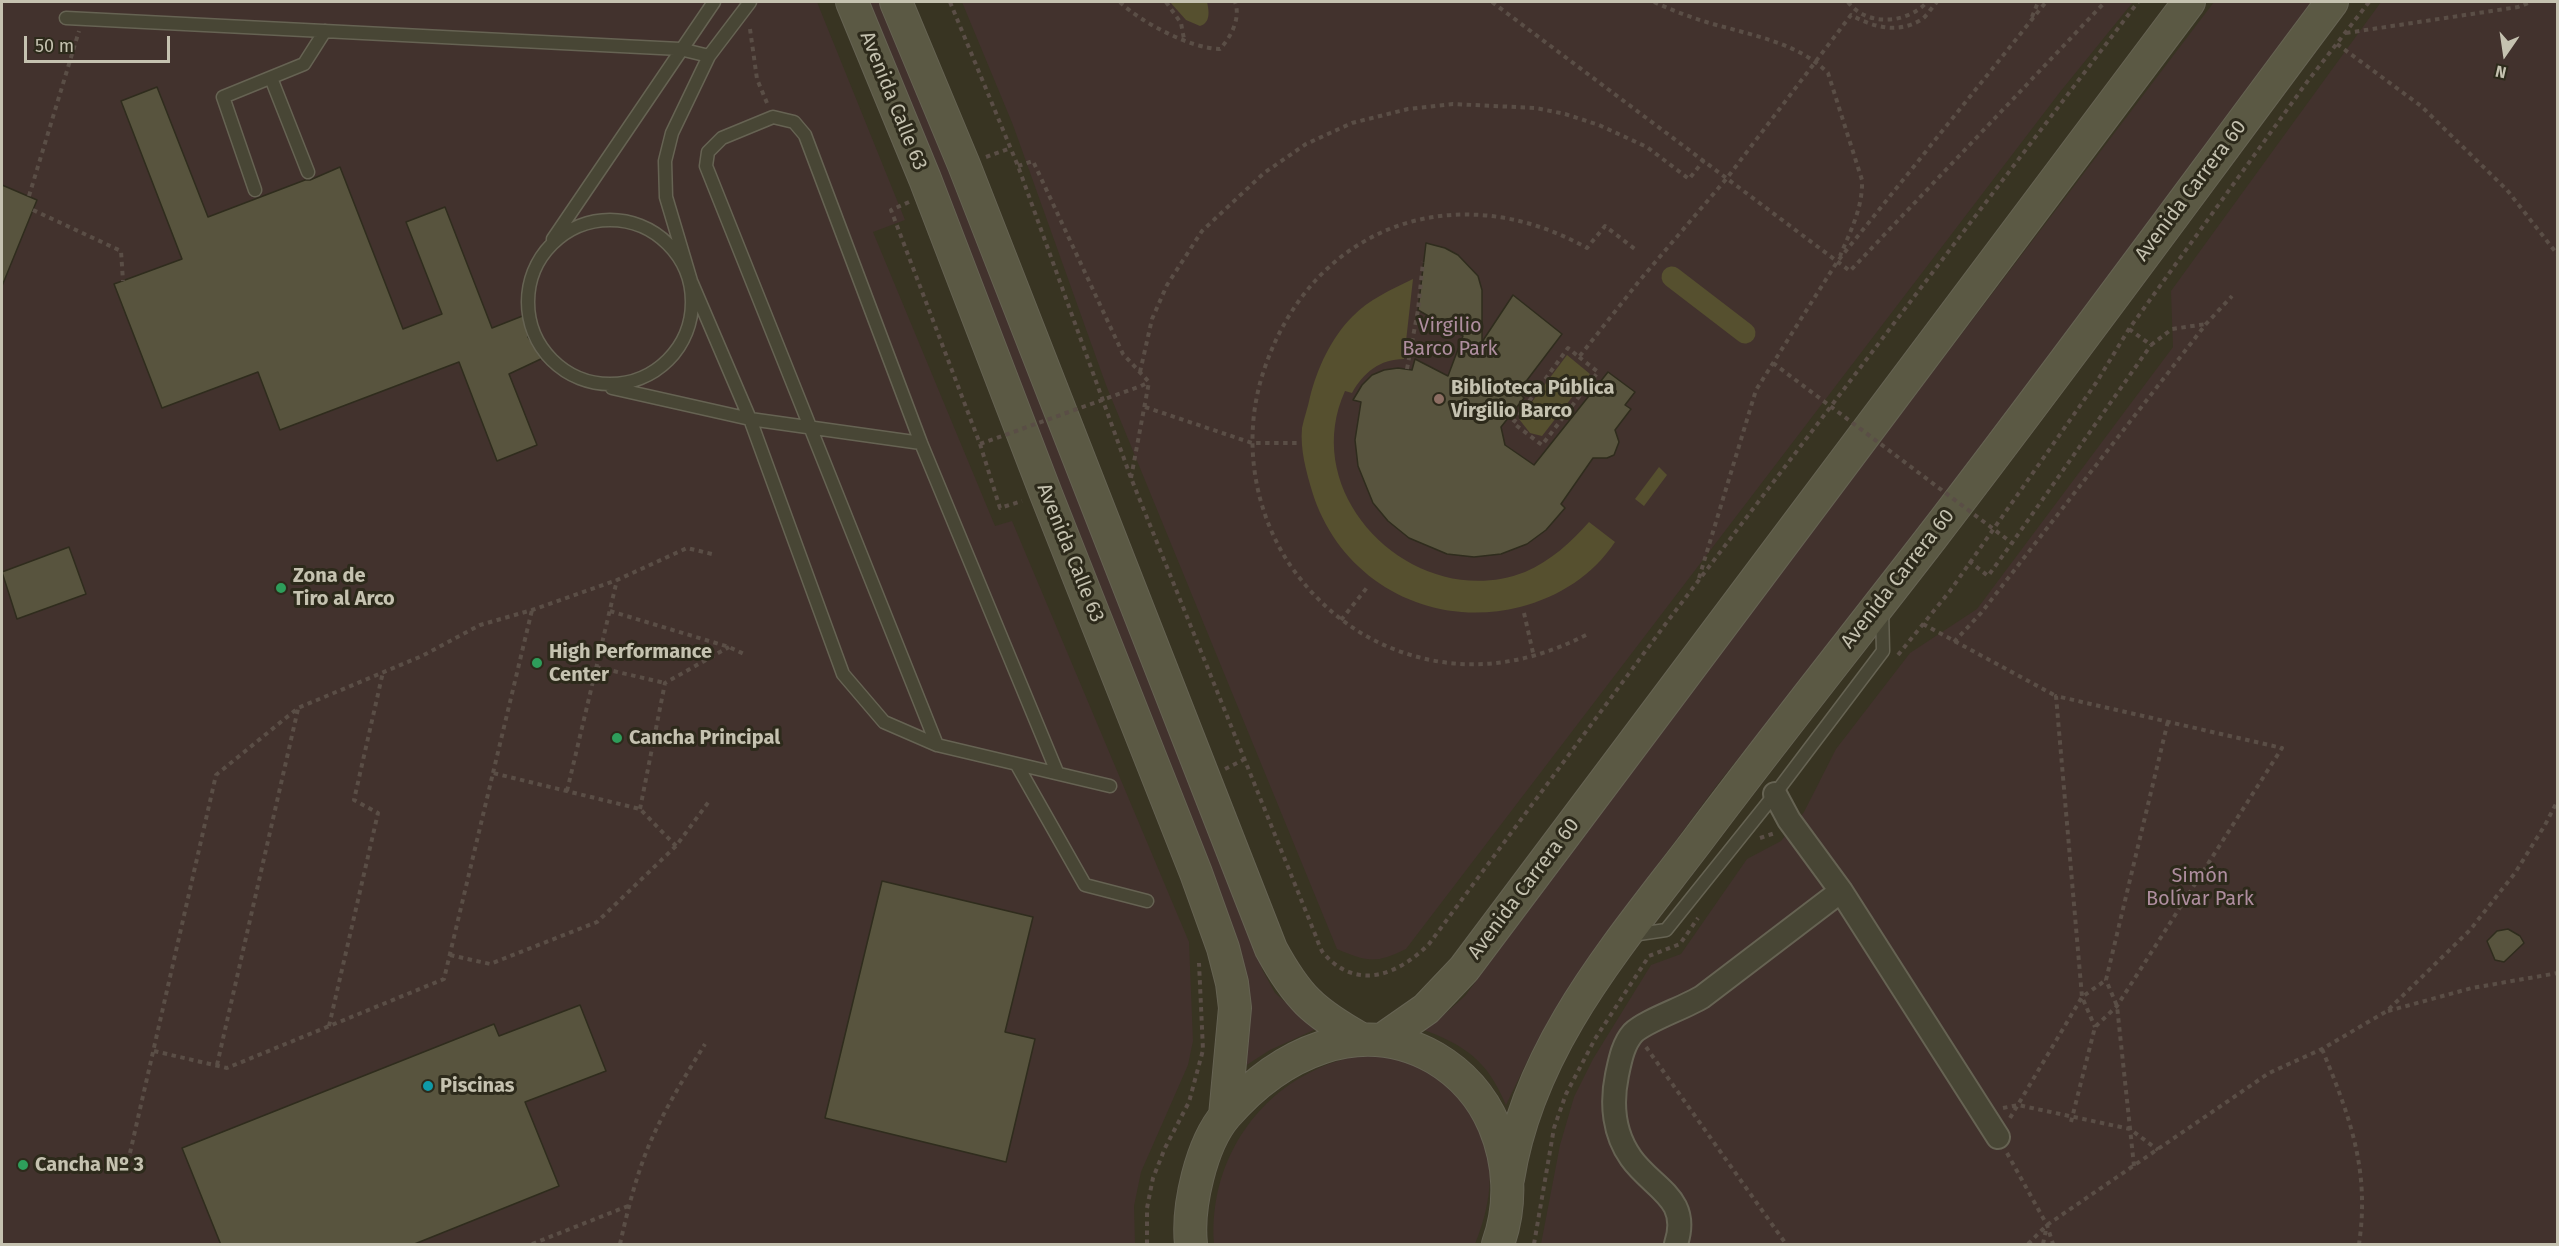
<!DOCTYPE html>
<meta charset="utf-8">
<style>
body{margin:0}
#map{position:relative;width:2559px;height:1246px;overflow:hidden;background:#383422;font-family:"Fira Sans",sans-serif}
canvas{display:block}
.frame{position:absolute;inset:0;border:3px solid #c5c2b0;pointer-events:none}
.north{position:absolute;left:2475px;top:24px;width:60px;height:60px;-webkit-text-stroke:4px #2d2a1b;paint-order:stroke;rotate:193deg;font-size:16px;font-weight:700;line-height:24px;text-align:center;color:#c5c2b0}
.north::after{content:'';display:block;margin:auto;width:21px;height:27px;background:#c5c2b0;clip-path:polygon(50% 0,100% 100%,50% 72%,0 100%)}
.scale{position:absolute;left:24px;top:36px;width:146px;height:27px;box-sizing:border-box;border:3px solid #c5c2b0;border-top:0;padding-left:8px;font-size:18px;line-height:21px;white-space:nowrap;color:#c5c2b0;-webkit-text-stroke:4px #2d2a1b;paint-order:stroke}
</style>
<div id="map">
<canvas width="2559" height="1246"></canvas>
<div class="frame"></div>
<div class="north">N</div>
<div class="scale">50 m</div>
</div>
<script>
const g = document.querySelector('canvas').getContext('2d');
g.lineJoin = 'round';
function fillPath(path, color) { g.fillStyle = color; g.fill(path, 'evenodd'); }
function strokePath(path, color, width, dash) { g.strokeStyle = color; g.lineWidth = width; g.lineCap = dash ? 'butt' : 'round'; g.setLineDash(dash || []); g.stroke(path); }
function write(font, color, halo, rows, align = 'center') {
  g.font = font + ' "Fira Sans",sans-serif'; g.lineWidth = 6; g.setLineDash([]); g.textBaseline = 'middle'; g.strokeStyle = halo; g.fillStyle = color; for (const [text, x, y, turn = 0] of rows) {
    g.save(); g.translate(x, y); g.rotate((+turn || 0) * Math.PI / 180); g.textAlign = isNaN(turn) ? turn : align; if (halo) g.strokeText(text, 0, 0); g.fillText(text, 0, 0); g.restore();
  }
}
fillPath(new Path2D(`
 M2,2H817L905,220L873,232L995,526L1012,521L1189,942L1193,1041L1188,1065L1141,1172L1134,1206L1135,1244H2Z
 M867,2H881L1204,814L1263,971L1275,993L1316,1029L1270,1050L1245,1066L1248,1020Z
 M962,2H2133L2060,92L1406,949C1375,964 1368,962 1337,949L1106,385L1013,125Z
 M2214,2H2312L1921,530L1717,785L1625,909L1554,1011L1532,1051L1506,1105C1487,1060 1466,1046 1422,1029L1437,1021L1465,996L1719,653Z
 M2381,2H2557V1244H1541L1560,1145L1574,1097L1593,1059L1651,965L1681,954L1747,859L1781,841L1804,812L1836,749L1910,653L1977,609L2173,347L2171,291Z
 M1380,1054C1403,1060 1425,1065 1445,1079C1451,1083 1456,1091 1460,1096C1498,1140 1496,1193 1475,1244H1214C1208,1157 1263,1080 1348,1058C1358,1055 1370,1055 1380,1054Z`), '#42322d');
fillPath(new Path2D(`
 M1170,2H1207C1209,10 1211,23 1200,26L1186,20Z
 M1413,279L1404,359C1380,359 1363,373 1352,393L1345,391C1296,499 1418,614 1525,572C1551,561 1571,542 1589,522L1615,542C1593,575 1559,597 1520,607C1429,630 1339,580 1312,491C1306,471 1300,449 1302,428C1304,418 1308,407 1310,397C1317,369 1331,338 1352,317C1369,299 1391,290 1413,279Z
 M1567,355L1590,374L1542,436L1530,433L1519,419Z
 M1659,467L1667,475L1644,506L1635,499Z`), '#56502f');
strokePath(new Path2D(`
 M1672,277L1745,333`), '#56502f', 21);
const building = new Path2D(`
 M157,87L208,217L305,180H310L340,167L403,329L442,314L406,222L445,207L492,328L525,315L528,337L543,358L509,374L537,445L497,461L459,362L280,430L258,372L162,408L114,284L182,259L121,101Z
 M2,185L37,200L2,286Z
 M1426,243L1445,248L1458,255L1478,276L1482,290V342L1513,295L1562,334L1518,392L1524,398L1501,427L1505,445L1534,465L1608,372L1635,392L1625,405L1631,409L1615,430L1619,442L1614,455L1607,458H1593L1561,504L1565,508L1546,530L1527,544L1501,554L1474,557L1447,554L1409,538L1388,521L1373,503L1358,466L1355,440L1361,402L1353,400L1362,385L1372,375L1384,370L1398,368L1412,370L1415,359L1448,376L1463,336L1418,310Z
 M69,547L86,594L17,619L2,572Z
 M882,881L1033,917L1005,1032L1035,1039L1006,1162L825,1118Z
 M2508,929L2520,936L2524,943L2504,962L2495,960L2487,941L2497,931Z
 M580,1005L606,1071L525,1102L559,1186L412,1245H221L182,1148L494,1024L499,1036Z`);
fillPath(building, '#58543e');
strokePath(building, '#2f2c1d', 1.5);
const lane = new Path2D(`
 M750,2L709,56L672,133L665,161L666,197L691,281L750,419L843,674L884,722L937,745L1110,786
 M66,18L680,49L709,56
 M271,78L308,172
 M255,190L223,97L304,64L325,31
 M528 302a82 82 0 1 1 164 0a82 82 0 1 1-164 0Z
 M553,239L714,2
 M612,388L750,419L921,443
 M937,745L706,166L708,152L722,138L773,117L794,122L805,135L921,443L1057,772
 M1017,765L1085,885L1147,901
 M1632,935L1666,930L1775,794L1883,651L1882,610`);
const street = new Path2D(`
 M1775,794L1789,820L1841,891L1998,1137
 M1676,1244C1691,1198 1653,1189 1631,1158C1614,1134 1611,1104 1617,1075C1620,1061 1623,1044 1633,1033C1645,1021 1684,1008 1702,997L1841,891`);
const secondary = new Path2D(`
 M852,2L925,179L1046,494L1196,873L1223,948L1232,983L1235,1008L1225,1116
 M896,2L964,165L1271,949C1297,997 1313,1012 1361,1039
 M1383,1039L1426,1009L1464,969L2189,2
 M1508,1179C1529,1046 1618,945 1697,841C1774,738 1854,638 1932,537C2068,360 2199,180 2332,2
 M1191,1244C1187,1207 1201,1144 1226,1115C1279,1054 1359,1015 1435,1058C1462,1074 1482,1097 1494,1125C1510,1163 1512,1205 1498,1244`);
strokePath(lane, '#666353', 15);
strokePath(street, '#666353', 26);
strokePath(secondary, '#666353', 34);
strokePath(new Path2D(`
 M950,2L1018,166L1131,478L1315,934C1318,941 1320,950 1325,955C1359,992 1400,973 1429,944L1667,622L2138,2
 M1120,2C1140,22 1192,49 1220,49C1231,37 1241,18 1235,2
 M1166,2L1181,23L1184,39
 M1492,2L1850,271L2105,2
 M1654,2C1678,13 1703,22 1728,28C1764,38 1801,46 1828,73L1862,180C1863,208 1850,232 1840,256
 M1848,2C1867,27 1907,24 1927,2
 M2032,17L2038,2
 M750,29L757,79L767,103
 M2346,33L2518,7L2531,2
 M2337,44L2421,106L2507,190L2558,255
 M986,157L1011,148
 M1018,166L1033,161L1123,354L1149,382
 M29,196L79,31
 M909,202L891,210L980,444L1000,508L1022,501
 M33,210L121,251L123,281
 M2129,329L2151,345L2172,329L2206,324
 M1579,357L1598,372L1542,445L1513,423L1568,348L1579,357L1640,280L1727,178L1851,15C1873,27 1897,34 1921,20C1927,16 1932,7 1937,2
 M1407,369L1418,310L1423,262
 M1140,372L1152,319L1167,285L1202,231L1264,173L1306,144L1352,123L1408,109L1453,104L1536,108L1565,114L1599,125L1647,147L1689,179L1704,160
 M1141,386L1149,382
 M1145,407L1252,443H1297
 M1131,478L1149,382
 M1969,561L1988,576L2012,543
 M1699,578L1756,390L1837,262L2046,2
 M610,611L729,647L744,654
 M1524,613L1534,657
 M1341,620L1369,585
 M1923,624L2056,696
 M1586,635C1523,667 1458,675 1391,648C1349,631 1316,602 1290,565C1252,508 1242,435 1264,370C1312,226 1455,174 1587,248L1605,226L1636,250
 M1954,642L1981,613L2206,324L2232,296
 M1898,655L1950,591L2096,383L2129,329L2307,82L2369,2
 M596,667L665,683
 M1225,769L1243,760
 M493,773L532,610
 M567,791L617,580
 M640,809L665,683L729,647
 M1760,838L1775,833
 M450,955L490,964L597,922L676,846L710,800
 M2388,1011L2472,988L2558,973
 M329,1026L378,813L354,800L383,672
 M1646,1047L1786,1244
 M2322,1049C2350,1117 2370,1170 2359,1244
 M154,1051L227,1068L444,979L493,773L640,809L676,846
 M217,1065L298,709
 M2003,1108L2018,1105L2130,1129L2158,1150
 M2010,1118L2082,997L2106,980
 M2071,1122L2095,1027L2117,1006L2282,748L2056,696L2082,997L2095,1027
 M130,1153L216,775L298,708L422,656L480,625L532,610L617,580L687,548L716,555
 M2007,1153L2047,1225L2053,1244
 M2134,1166L2117,1006L2106,980L2168,721
 M532,1244L628,1206
 M620,1244C627,1213 635,1180 647,1150C662,1113 684,1078 705,1044
 M1147,1244V1208L1153,1178L1165,1148L1189,1102L1203,1050L1199,963
 M1534,1244L1554,1128L1566,1094L1595,1039L1649,956L1680,944L1698,918
 M2028,1244L2047,1225L2269,1073L2322,1049L2387,1011L2470,930L2515,873L2545,825L2558,800
 M2043,1244L2047,1225`), '#5a4e46', 4, [4.5, 4.5]);
strokePath(lane, '#484635', 12);
strokePath(street, '#484635', 22);
strokePath(secondary, '#5b5944', 32);
strokePath(new Path2D(`
 M1773,363L2012,543L2151,345
 M980,444L1141,386`), '#5a4e46', 4, [4.5, 4.5]);
for (const [x, y, r, color] of [
 [1439,399,6,"#8d6e63"],
 [281,588,6,"#2e9e5b"],
 [537,663,6,"#2e9e5b"],
 [617,738,6,"#2e9e5b"],
 [428,1086,6,"#0f9aa8"],
 [23,1165,6,"#2e9e5b"]
]) { const dot = new Path2D(); dot.arc(x, y, r, 0, 2 * Math.PI); g.fillStyle = color; g.fill(dot); strokePath(dot, '#2d2a1b', 2); }
write('20px', '#c5c2b0', '#2d2a1b', [
 ["Avenida Calle 63",893,101,68],
 ["Avenida Carrera 60",2191,191,-53],
 ["Avenida Calle 63",1070,553,68],
 ["Avenida Carrera 60",1898,579,-52],
 ["Avenida Carrera 60",1524,889,-53]
]);
write('20px', '#af8e9f', '#2d2a1b', [
 ["Virgilio",1450,326],
 ["Barco Park",1450,349],
 ["Simón",2200,876],
 ["Bolívar Park",2200,899]
]);
write('bold 20px', '#c5c2b0', '#2d2a1b', [
 ["Biblioteca Pública",1451,388],
 ["Virgilio Barco",1451,411],
 ["Zona de",293,576],
 ["Tiro al Arco",293,599],
 ["High Performance",549,652],
 ["Center",549,675],
 ["Cancha Principal",629,738],
 ["Piscinas",440,1086],
 ["Cancha Nº 3",35,1165]
], 'left');
</script>
